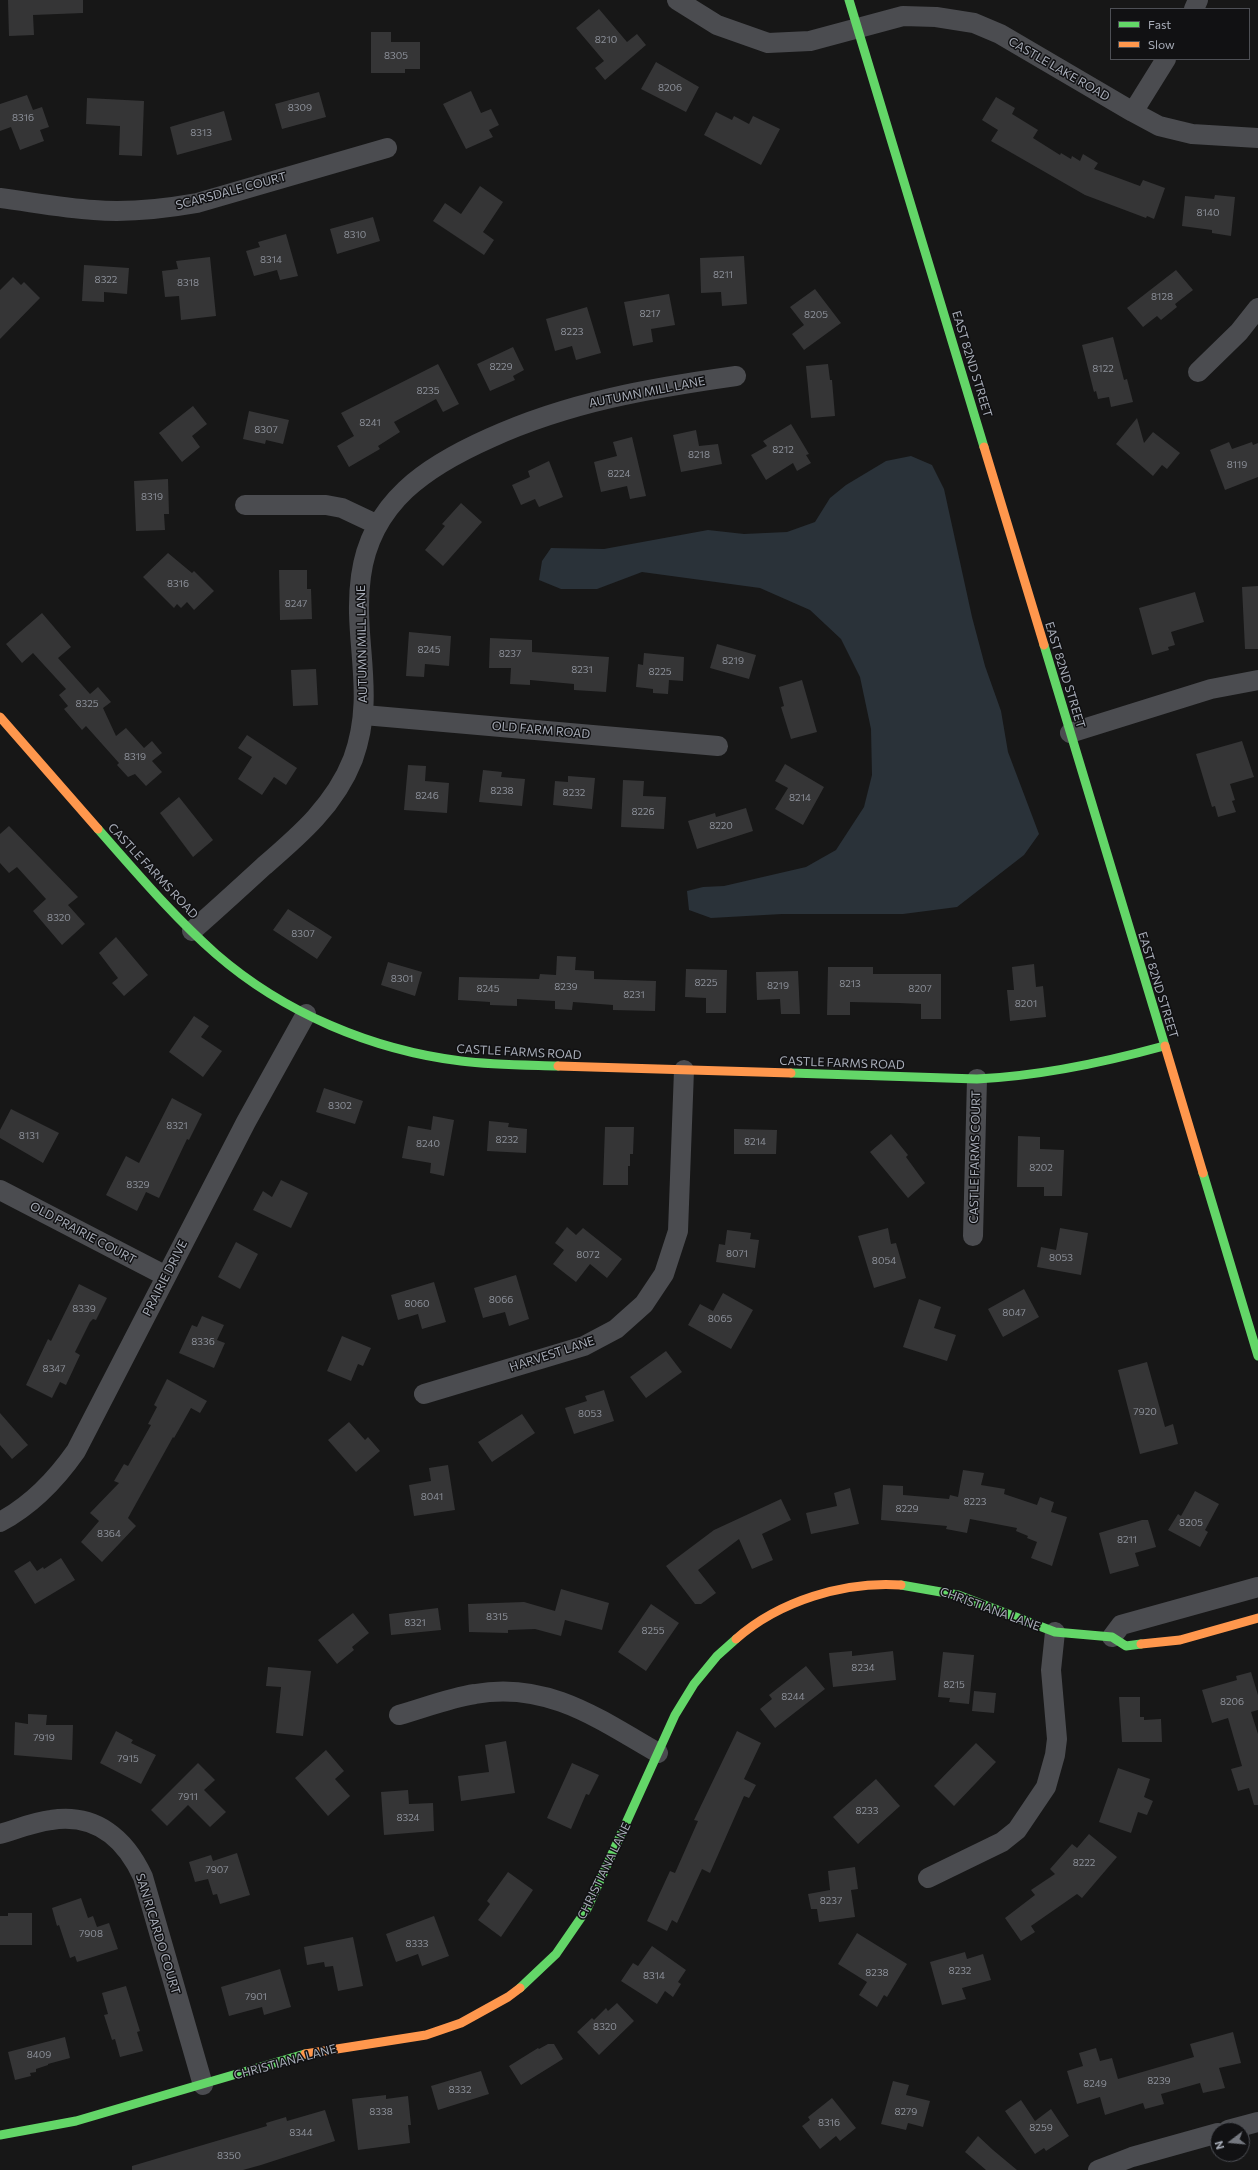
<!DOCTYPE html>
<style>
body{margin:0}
#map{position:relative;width:1258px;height:2170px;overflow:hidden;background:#171717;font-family:Commissioner,sans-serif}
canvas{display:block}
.legend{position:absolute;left:1110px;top:8px;width:140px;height:52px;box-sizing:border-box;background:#111113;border:1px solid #4d4f55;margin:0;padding:5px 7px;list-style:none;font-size:12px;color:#a8adb8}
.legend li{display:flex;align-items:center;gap:8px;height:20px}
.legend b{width:20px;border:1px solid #4d4f55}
.north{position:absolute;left:1210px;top:2122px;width:40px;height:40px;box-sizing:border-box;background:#111113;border:1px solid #4d4f55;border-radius:50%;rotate:254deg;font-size:11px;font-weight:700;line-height:16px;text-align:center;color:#a8adb8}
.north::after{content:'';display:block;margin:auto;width:14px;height:18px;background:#757880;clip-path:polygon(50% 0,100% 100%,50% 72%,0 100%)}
</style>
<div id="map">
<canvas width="1258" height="2170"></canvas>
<ul class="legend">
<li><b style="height:5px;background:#63d668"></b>Fast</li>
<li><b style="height:5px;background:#ff974d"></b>Slow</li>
</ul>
<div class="north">N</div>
</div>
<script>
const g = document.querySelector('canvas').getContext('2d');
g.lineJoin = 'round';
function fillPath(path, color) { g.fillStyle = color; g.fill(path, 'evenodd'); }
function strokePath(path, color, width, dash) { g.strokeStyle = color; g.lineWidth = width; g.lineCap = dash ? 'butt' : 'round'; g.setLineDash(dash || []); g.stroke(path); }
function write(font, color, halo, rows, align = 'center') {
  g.font = font + ' Commissioner,sans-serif'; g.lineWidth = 3; g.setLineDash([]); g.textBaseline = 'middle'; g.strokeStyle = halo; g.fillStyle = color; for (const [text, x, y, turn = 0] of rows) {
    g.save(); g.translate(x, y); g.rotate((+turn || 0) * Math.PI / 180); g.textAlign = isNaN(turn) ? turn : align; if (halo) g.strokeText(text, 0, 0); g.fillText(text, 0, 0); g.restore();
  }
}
fillPath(new Path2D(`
 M911,456L932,465L944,489L972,617L985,666L1001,711L1008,752L1039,834L1024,855L957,907L903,914H782L711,918L689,910L687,891L703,887L724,886L806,867L836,850L864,807L872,775L871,729L860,677L841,639L810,610L760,588L642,572L597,589H561L539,580L542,561L551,548L604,549L708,530L744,534L787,532L815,522L830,498L846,485L886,461Z`), '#2a3239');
fillPath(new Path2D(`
 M8,0H83V13L33,15L34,35L9,36Z
 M599,9L627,42L637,34L646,45L605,80L595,68L604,61L576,28Z
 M371,32H391V42H420V69H405V73H371Z
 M656,62L699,87L686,112L641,89Z
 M471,91L481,113L491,109L499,125L489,130L493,137L466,149L443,104Z
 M319,92L326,117L282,129L275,104Z
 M27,95L33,110L42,107L49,127L40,130L44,141L20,150L11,127L0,131V104Z
 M996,97L1015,108L1012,114L1038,130L1033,138L1060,155L1061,153L1071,159L1072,156L1080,161L1083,154L1098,163L1094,169L1140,186L1143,180L1165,188L1154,219L1147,216L1146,218L1085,195L991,141L998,130L982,120Z
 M87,98L144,101L142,156L119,155L120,126L86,124Z
 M224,111L232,140L177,155L170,127Z
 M716,112L732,120L734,116L749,124L753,116L780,129L761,165L704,135Z
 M480,186L503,202L483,232L494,240L484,255L433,221L445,203L461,214Z
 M1215,195L1235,197L1231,236L1212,233V230L1182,226L1185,196L1214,199Z
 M373,217L380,241L337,254L330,229Z
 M286,234L298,276L280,280L277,270L254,276L246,251L260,247L258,242Z
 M744,256L747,304L722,306L721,292L701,293L700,258Z
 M210,257L216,316L181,320L179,296L165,297L162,271L178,269L176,261Z
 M84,265L129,268L127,294L104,292V302L82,301Z
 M1176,270L1193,290L1175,304L1177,307L1161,320L1157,316L1143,327L1127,308Z
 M13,277L21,285L24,282L40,298L0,339V290Z
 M815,289L841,323L804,350L792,334L804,325L790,307Z
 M669,294L675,325L651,329L653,342L633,346L624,302Z
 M587,307L601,353L576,360L572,346L555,351L546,319Z
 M1113,337L1124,380L1127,379L1133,402L1111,407L1109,397L1098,399L1096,391L1094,392L1082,345Z
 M513,347L524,370L513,376L515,380L490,391L477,364Z
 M438,364L459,404L443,412L436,399L394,422L400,432L378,446L380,449L349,467L337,446L354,436L341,413Z
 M828,364L830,380H832L835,416L811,418L806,366Z
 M193,406L207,424L192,436L200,447L182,462L159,433Z
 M249,411L289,420L283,444L266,440L265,444L243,439Z
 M1137,418L1144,443L1153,432L1180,453L1167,469L1162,465L1153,476L1116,444Z
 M791,424L809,454L806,455L811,463L797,471L793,463L766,480L751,455L767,446L763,441Z
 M696,430L699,446L718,444L722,464L681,472L673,435Z
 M632,437L646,496L630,499L627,486L601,492L594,462L617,456L613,442Z
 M1229,442L1232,449L1252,442L1253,445L1258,443V477L1225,490L1210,450Z
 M549,461L563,497L539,507L535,499L521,505L512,485L530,477L528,471Z
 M168,479L169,514H164L165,530L136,531L134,481Z
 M461,503L482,522L443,566L425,550L445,526L442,524Z
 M168,553L192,573L194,571L214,591L194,610L187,602L181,608L177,604L174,608L143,577Z
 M279,570H307V589H311L312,619L280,620Z
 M1258,586V649H1245L1242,587Z
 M1195,592L1204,622L1171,632L1175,645L1168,647L1169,650L1152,655L1139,608Z
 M42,613L71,647L58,658L90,694L98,687L111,702L103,708L116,736L126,728L144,748L152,741L162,753L152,761L162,772L146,786L135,774L128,777L117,765L119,763L86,726L82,730L64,709L68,706L59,695L66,689L33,653L22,663L6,644Z
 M409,632L451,636L449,666L425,664L424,677L406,676Z
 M490,638L532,640V652L609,657L606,692L574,690V684L530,680V685L510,684L511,668H489Z
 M717,644L756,655L749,679L710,668Z
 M644,653L684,657L683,681L669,680L668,694L653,693V689L636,687L638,664L643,665Z
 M316,669L318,705L293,706L291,670Z
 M802,680L817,732L791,739L781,707L784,706L779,687Z
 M247,735L297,768L286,785L274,777L262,795L238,779L252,757L238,748Z
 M1242,741L1254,777L1230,784L1235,800L1232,801L1236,812L1218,817L1215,806L1212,807L1196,754Z
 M785,764L824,787L803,825L775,809L788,788L775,781Z
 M408,765L426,766L425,781L449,783L447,813L404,810Z
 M483,770L502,772L501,777L525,779L522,806L479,802Z
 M568,776L595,778L592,809L553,805L555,781L568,782Z
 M623,780L644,781L643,796L666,797L664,829L621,827Z
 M179,797L213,840L193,857L160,813Z
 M746,808L753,831L697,849L688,821L715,813L716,817Z
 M9,826L78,897L68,905L85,924L62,945L33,911L46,899L17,867L9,873L0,863V834Z
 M288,909L332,937L317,959L273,930Z
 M116,937L148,975L124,996L112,983L118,978L99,953Z
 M557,956L576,957L575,970L594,971V979L656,981L655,1011L613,1010V1005L573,1002L572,1010L555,1009V1001L517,999V1006L490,1005V1002L458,1000L459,977L539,979L540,974L556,975Z
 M388,962L422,972L415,996L381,985Z
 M1034,964L1036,987L1043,986L1046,1017L1010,1021L1007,990H1014L1012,967Z
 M828,967H873V974H941V1019H921V1004L899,1003L850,1002V1015H827Z
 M686,969L727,970L726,1013H706V998L685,997Z
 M798,971L800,1014H781L780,999L757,1000L756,972Z
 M194,1016L209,1026L201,1037L222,1051L203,1077L169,1052Z
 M324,1088L363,1101L355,1124L316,1112Z
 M172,1098L202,1114L189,1140L187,1139L159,1198L146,1192L137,1211L106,1195L126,1156L139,1163Z
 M11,1109L59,1133L43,1163L0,1138V1130Z
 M433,1116L454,1120L444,1176L430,1173L431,1163L402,1158L408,1126L431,1130Z
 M489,1121L509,1123L508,1127L527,1129L526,1153L487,1151Z
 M605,1127H634L633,1154H630V1166H628V1185H603Z
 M734,1129L777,1130L776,1154H734Z
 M891,1134L908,1155L906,1157L925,1183L908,1198L870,1152Z
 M1018,1136L1040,1137V1149L1064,1150L1062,1196H1044V1187H1017Z
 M281,1180L308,1193L291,1228L253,1210L263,1191L272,1197Z
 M567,1227L576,1235L583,1228L622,1259L607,1278L590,1264L576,1282L553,1264L564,1250L555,1243Z
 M888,1228L891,1244L896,1243L906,1278L874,1288L858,1236Z
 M1060,1228L1088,1233L1081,1275L1037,1267L1041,1247L1056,1250Z
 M727,1230L751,1233L750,1239L759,1240L755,1268L716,1262L719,1244L725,1245Z
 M236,1242L258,1254L240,1289L218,1277Z
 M516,1275L529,1319L509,1326L505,1312L483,1318L474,1288Z
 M434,1282L446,1322L422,1329L418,1314L398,1320L391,1295Z
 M79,1284L107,1298L96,1320L93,1319L90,1322L75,1352L80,1355L66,1385L60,1382L52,1398L26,1385L48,1339L51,1341Z
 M1024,1289L1039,1317L1003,1337L988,1309Z
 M723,1293L753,1310L731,1349L688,1325L700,1304L713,1311Z
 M919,1299L941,1307L934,1328L956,1335L947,1361L903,1347Z
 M202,1316L224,1325L217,1340L225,1343L214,1368L179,1353L192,1325L197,1327Z
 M342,1336L371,1348L363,1366L358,1364L351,1381L327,1371Z
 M666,1351L682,1372L646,1398L630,1377Z
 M1147,1362L1165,1427L1173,1424L1178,1444L1140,1454L1118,1370Z
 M167,1379L207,1401L200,1413L191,1408L174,1438L173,1437L128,1518L136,1526L102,1562L81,1542L99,1521L90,1513L119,1483L114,1481L124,1464L128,1466L151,1425L148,1424L157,1407L154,1405Z
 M604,1390L614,1421L574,1434L565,1408L587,1401L585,1396Z
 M0,1413L28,1445L12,1459L0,1445Z
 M522,1414L535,1433L492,1462L478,1442Z
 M349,1422L365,1440L368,1437L380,1451L356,1472L328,1440Z
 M448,1465L455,1510L414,1516L409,1485L431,1481L429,1468Z
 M963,1470L984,1473L981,1485L1005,1489L1004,1494L1037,1505L1040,1497L1054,1502L1051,1512L1067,1517L1052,1566L1031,1558L1037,1542L1027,1538L1028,1536L1016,1531L1017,1528L970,1519L967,1533L946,1529L947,1526L881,1520L883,1485L903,1486V1495L949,1499L950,1495L958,1497Z
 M850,1488L859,1524L811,1534L806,1513L837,1506L834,1493Z
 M1195,1491L1219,1504L1205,1530L1208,1532L1200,1547L1168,1530L1178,1514L1181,1516Z
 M781,1499L791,1520L762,1534L773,1560L752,1569L739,1539L698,1570L716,1593L701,1604H695L666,1566L714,1530Z
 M1142,1520H1148L1156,1547L1135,1553L1139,1566L1110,1574L1099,1533Z
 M61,1558L75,1580L35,1604L14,1571L30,1561L37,1571L43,1567L44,1569Z
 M561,1589L609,1603L602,1630L565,1620L561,1636L535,1629L508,1630V1633L469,1632L468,1604L524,1602L555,1611Z
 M651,1604L679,1623L646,1671L618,1652Z
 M438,1608L441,1630L391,1635L389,1614Z
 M353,1613L369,1633L352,1647L354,1650L337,1664L318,1640Z
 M852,1651V1656L893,1651L896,1680L833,1687L829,1653Z
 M943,1652L974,1655L969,1704L949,1702L950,1698L938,1697Z
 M806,1666L825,1689L775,1728L760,1709L772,1699L769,1695Z
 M268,1667L311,1671L303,1736L276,1733L281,1687L266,1686Z
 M1251,1672L1258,1695V1710L1251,1712L1258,1734V1805H1254L1249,1788L1238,1791L1231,1769L1242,1766L1228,1718L1212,1723L1202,1690L1237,1680L1236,1676Z
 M974,1691L996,1693L994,1713L972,1711Z
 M1119,1697H1140V1717H1144V1720L1161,1719L1162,1742H1122Z
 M28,1714L47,1715L46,1725H73L72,1760L14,1755L15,1722L28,1724Z
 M116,1731L133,1740L131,1743L156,1755L141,1784L100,1763Z
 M737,1731L761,1743L744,1779L756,1785L749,1798L744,1796L710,1873L702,1869L677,1923L672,1920L667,1931L647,1921L670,1871L675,1873L698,1821L694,1820Z
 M506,1741L515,1793L461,1801L458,1776L489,1772L485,1745Z
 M976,1743L996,1762L954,1806L934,1786Z
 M326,1750L344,1771L335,1779L350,1796L328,1816L295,1778Z
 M198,1763L215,1780L204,1790L226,1812L210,1827L188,1805L167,1826L151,1810Z
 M572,1763L599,1775L589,1795L586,1794L571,1829L547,1818Z
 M1118,1768L1150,1779L1144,1797L1153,1801L1147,1815L1138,1812L1131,1833L1099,1822Z
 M876,1779L900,1806L858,1844L833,1817Z
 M408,1790L409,1804L433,1803L434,1831L384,1835L381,1792Z
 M1089,1834L1117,1857L1082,1898L1077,1894L1031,1926L1035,1932L1021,1941L1005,1918L1035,1895L1031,1890L1055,1874L1050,1869L1072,1844L1077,1848Z
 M237,1853L250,1895L220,1904L217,1894L213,1895L208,1879L195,1882L189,1862L211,1855L213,1861Z
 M855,1867L858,1889L851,1890L855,1917L819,1922L817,1909H811L808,1894L830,1890L828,1871Z
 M508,1872L533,1890L501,1937L478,1920L490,1904L487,1901Z
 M81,1898L88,1918L93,1916L97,1927L109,1923L118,1949L77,1962L75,1956L70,1958L59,1925L57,1926L52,1908Z
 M8,1913H32V1945H0V1916H8Z
 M434,1916L449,1956L422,1966L418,1954L396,1962L386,1934Z
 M857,1933L907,1964L887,1997L884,1995L877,2007L859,1995L867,1982L838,1964Z
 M353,1937L363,1986L338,1991L333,1966L325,1967L324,1962L307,1965L304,1947Z
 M652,1946L686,1970L678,1982L681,1984L673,1997L665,1991L657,2004L621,1981L633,1963L638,1966Z
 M965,1952L967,1959L983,1954L991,1980L962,1988L966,1999L942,2005L930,1962Z
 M280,1969L291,2007L264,2015L262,2007L229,2016L221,1987Z
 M126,1986L140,2031L137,2032L143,2051L120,2057L115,2039L112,2040L104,2015L108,2014L102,1993Z
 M617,2003L634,2021L599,2055L577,2032L592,2018L594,2020L606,2008L608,2011Z
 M1233,2032L1241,2063L1219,2068L1225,2088L1203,2093L1200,2083L1161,2094L1164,2104L1145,2109L1143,2103L1105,2115L1100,2097L1077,2104L1067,2071L1083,2066L1079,2053L1096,2048L1100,2061L1112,2058L1118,2079L1194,2057L1190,2044Z
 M65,2037L70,2058L48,2064V2065L36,2069V2072L30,2073L31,2076L15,2080L8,2052Z
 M548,2044H554L563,2059L521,2085L509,2066L538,2048L539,2049Z
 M481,2071L489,2094L438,2110L431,2086Z
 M893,2081L909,2085L906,2095L930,2101L923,2127L908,2123L906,2130L881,2124Z
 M386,2095V2099L408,2096L411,2125H408L410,2143L358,2150L352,2099Z
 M832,2098L856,2128L840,2141L836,2136L820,2149L802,2126L810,2120L808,2117Z
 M1021,2100L1035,2121L1051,2109L1069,2136L1046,2151L1044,2148L1035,2154L1005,2111Z
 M325,2110L335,2141L261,2165L243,2170H132V2166L267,2126L266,2123L286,2117L287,2121Z
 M978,2136L993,2150L1017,2170H986L965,2152Z`), '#353536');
strokePath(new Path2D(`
 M677,0L717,25L768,43L810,41L903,16L936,17L974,23L1000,34L1133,112L1159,126L1192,134L1258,138
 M1194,9L1198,0
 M1133,112L1166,59
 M0,198C31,202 63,208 94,210C129,213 163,209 197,203L387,148
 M1198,372L1239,332L1258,308
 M245,505H326L342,508L378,525
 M364,715L718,746
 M1070,733L1211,689L1258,680
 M192,931C216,910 240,888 264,866C300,835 335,805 353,759C377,693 352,639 361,576C371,502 427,466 490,438C569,402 651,388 736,376
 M0,1190L166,1276
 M973,1236L977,1079
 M424,1394L584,1346L616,1329L644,1304L664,1274L678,1231L684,1070
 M0,1522C32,1505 55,1481 76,1451L246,1122L306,1014
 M1112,1637L1121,1625L1258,1587
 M399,1715C424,1708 449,1698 475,1694C547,1681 599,1719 658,1753
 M0,1834C17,1829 34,1822 51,1820C95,1813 125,1838 143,1877L203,2085
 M928,1878L1002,1842L1017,1830L1046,1787L1055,1755L1057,1739L1051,1670L1055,1632
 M1228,2130L1258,2122
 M1098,2170L1132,2157L1218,2133`), '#4b4c50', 20);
strokePath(new Path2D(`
 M849,0L984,447
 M1044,645L1165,1046
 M98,829C136,872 173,916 216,954C284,1013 372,1050 461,1061C493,1065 526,1065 558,1066
 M791,1073L977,1079C1041,1076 1102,1063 1164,1046
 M1203,1173L1258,1356
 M901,1585L958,1595L1055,1632L1112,1637L1126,1646L1141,1644
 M520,1988L556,1954L587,1909L675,1715L694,1684L717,1656L736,1639
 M0,2135L76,2121L305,2054`), '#63d668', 9);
strokePath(new Path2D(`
 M984,447L1044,645
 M0,717L98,829
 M1165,1046L1203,1173
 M558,1066L791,1073
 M736,1639C779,1601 844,1581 901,1585
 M1141,1644L1180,1640L1258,1618
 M305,2054L426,2035L461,2023L508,1997L520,1988`), '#ff974d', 9);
write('10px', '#8b8f98', null, [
 ["8210",606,40],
 ["8305",396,56],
 ["8206",670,88],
 ["8309",300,108],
 ["8316",23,118],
 ["8313",201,133],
 ["8140",1208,213],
 ["8310",355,235],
 ["8314",271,260],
 ["8211",723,275],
 ["8322",106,280],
 ["8318",188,283],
 ["8128",1162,297],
 ["8217",650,314],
 ["8205",816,315],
 ["8223",572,332],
 ["8229",501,367],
 ["8122",1103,369],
 ["8235",428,391],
 ["8241",370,423],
 ["8307",266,430],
 ["8212",783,450],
 ["8218",699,455],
 ["8119",1237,465],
 ["8224",619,474],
 ["8319",152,497],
 ["8316",178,584],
 ["8247",296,604],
 ["8245",429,650],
 ["8237",510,654],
 ["8219",733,661],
 ["8231",582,670],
 ["8225",660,672],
 ["8325",87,704],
 ["8319",135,757],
 ["8238",502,791],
 ["8232",574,793],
 ["8246",427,796],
 ["8214",800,798],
 ["8226",643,812],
 ["8220",721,826],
 ["8320",59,918],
 ["8307",303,934],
 ["8301",402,979],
 ["8225",706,983],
 ["8213",850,984],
 ["8219",778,986],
 ["8239",566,987],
 ["8245",488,989],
 ["8207",920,989],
 ["8231",634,995],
 ["8201",1026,1004],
 ["8302",340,1106],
 ["8321",177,1126],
 ["8131",29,1136],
 ["8232",507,1140],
 ["8214",755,1142],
 ["8240",428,1144],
 ["8202",1041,1168],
 ["8329",138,1185],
 ["8071",737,1254],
 ["8072",588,1255],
 ["8053",1061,1258],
 ["8054",884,1261],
 ["8066",501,1300],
 ["8060",417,1304],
 ["8339",84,1309],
 ["8047",1014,1313],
 ["8065",720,1319],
 ["8336",203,1342],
 ["8347",54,1369],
 ["7920",1145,1412],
 ["8053",590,1414],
 ["8041",432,1497],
 ["8223",975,1502],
 ["8229",907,1509],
 ["8205",1191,1523],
 ["8364",109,1534],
 ["8211",1127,1540],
 ["8315",497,1617],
 ["8321",415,1623],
 ["8255",653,1631],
 ["8234",863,1668],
 ["8215",954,1685],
 ["8244",793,1697],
 ["8206",1232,1702],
 ["7919",44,1738],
 ["7915",128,1759],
 ["7911",188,1797],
 ["8233",867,1811],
 ["8324",408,1818],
 ["8222",1084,1863],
 ["7907",217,1870],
 ["8237",831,1901],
 ["7908",91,1934],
 ["8333",417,1944],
 ["8232",960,1971],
 ["8238",877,1973],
 ["8314",654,1976],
 ["7901",256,1997],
 ["8320",605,2027],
 ["8409",39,2055],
 ["8239",1159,2081],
 ["8249",1095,2084],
 ["8332",460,2090],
 ["8338",381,2112],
 ["8279",906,2112],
 ["8316",829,2123],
 ["8259",1041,2128],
 ["8344",301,2133],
 ["8350",229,2156]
]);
write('12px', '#a8adb8', '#111113', [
 ["CASTLE LAKE ROAD",1059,69,30],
 ["SCARSDALE COURT",231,191,-15],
 ["EAST 82ND STREET",972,364,73],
 ["AUTUMN MILL LANE",647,392,-11],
 ["AUTUMN MILL LANE",362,644,-91],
 ["EAST 82ND STREET",1065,675,73],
 ["OLD FARM ROAD",541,730,5],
 ["CASTLE FARMS ROAD",153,871,47],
 ["EAST 82ND STREET",1158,985,73],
 ["CASTLE FARMS ROAD",519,1052,3],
 ["CASTLE FARMS ROAD",842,1063,2],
 ["CASTLE FARMS COURT",975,1157,-89],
 ["OLD PRAIRIE COURT",83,1233,28],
 ["PRAIRIE DRIVE",165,1278,-63],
 ["HARVEST LANE",552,1354,-18],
 ["CHRISTIANA LANE",990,1609,20],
 ["CHRISTIANA LANE",604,1871,-64],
 ["SAN RICARDO COURT",158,1934,73],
 ["CHRISTIANA LANE",285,2062,-15]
]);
</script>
